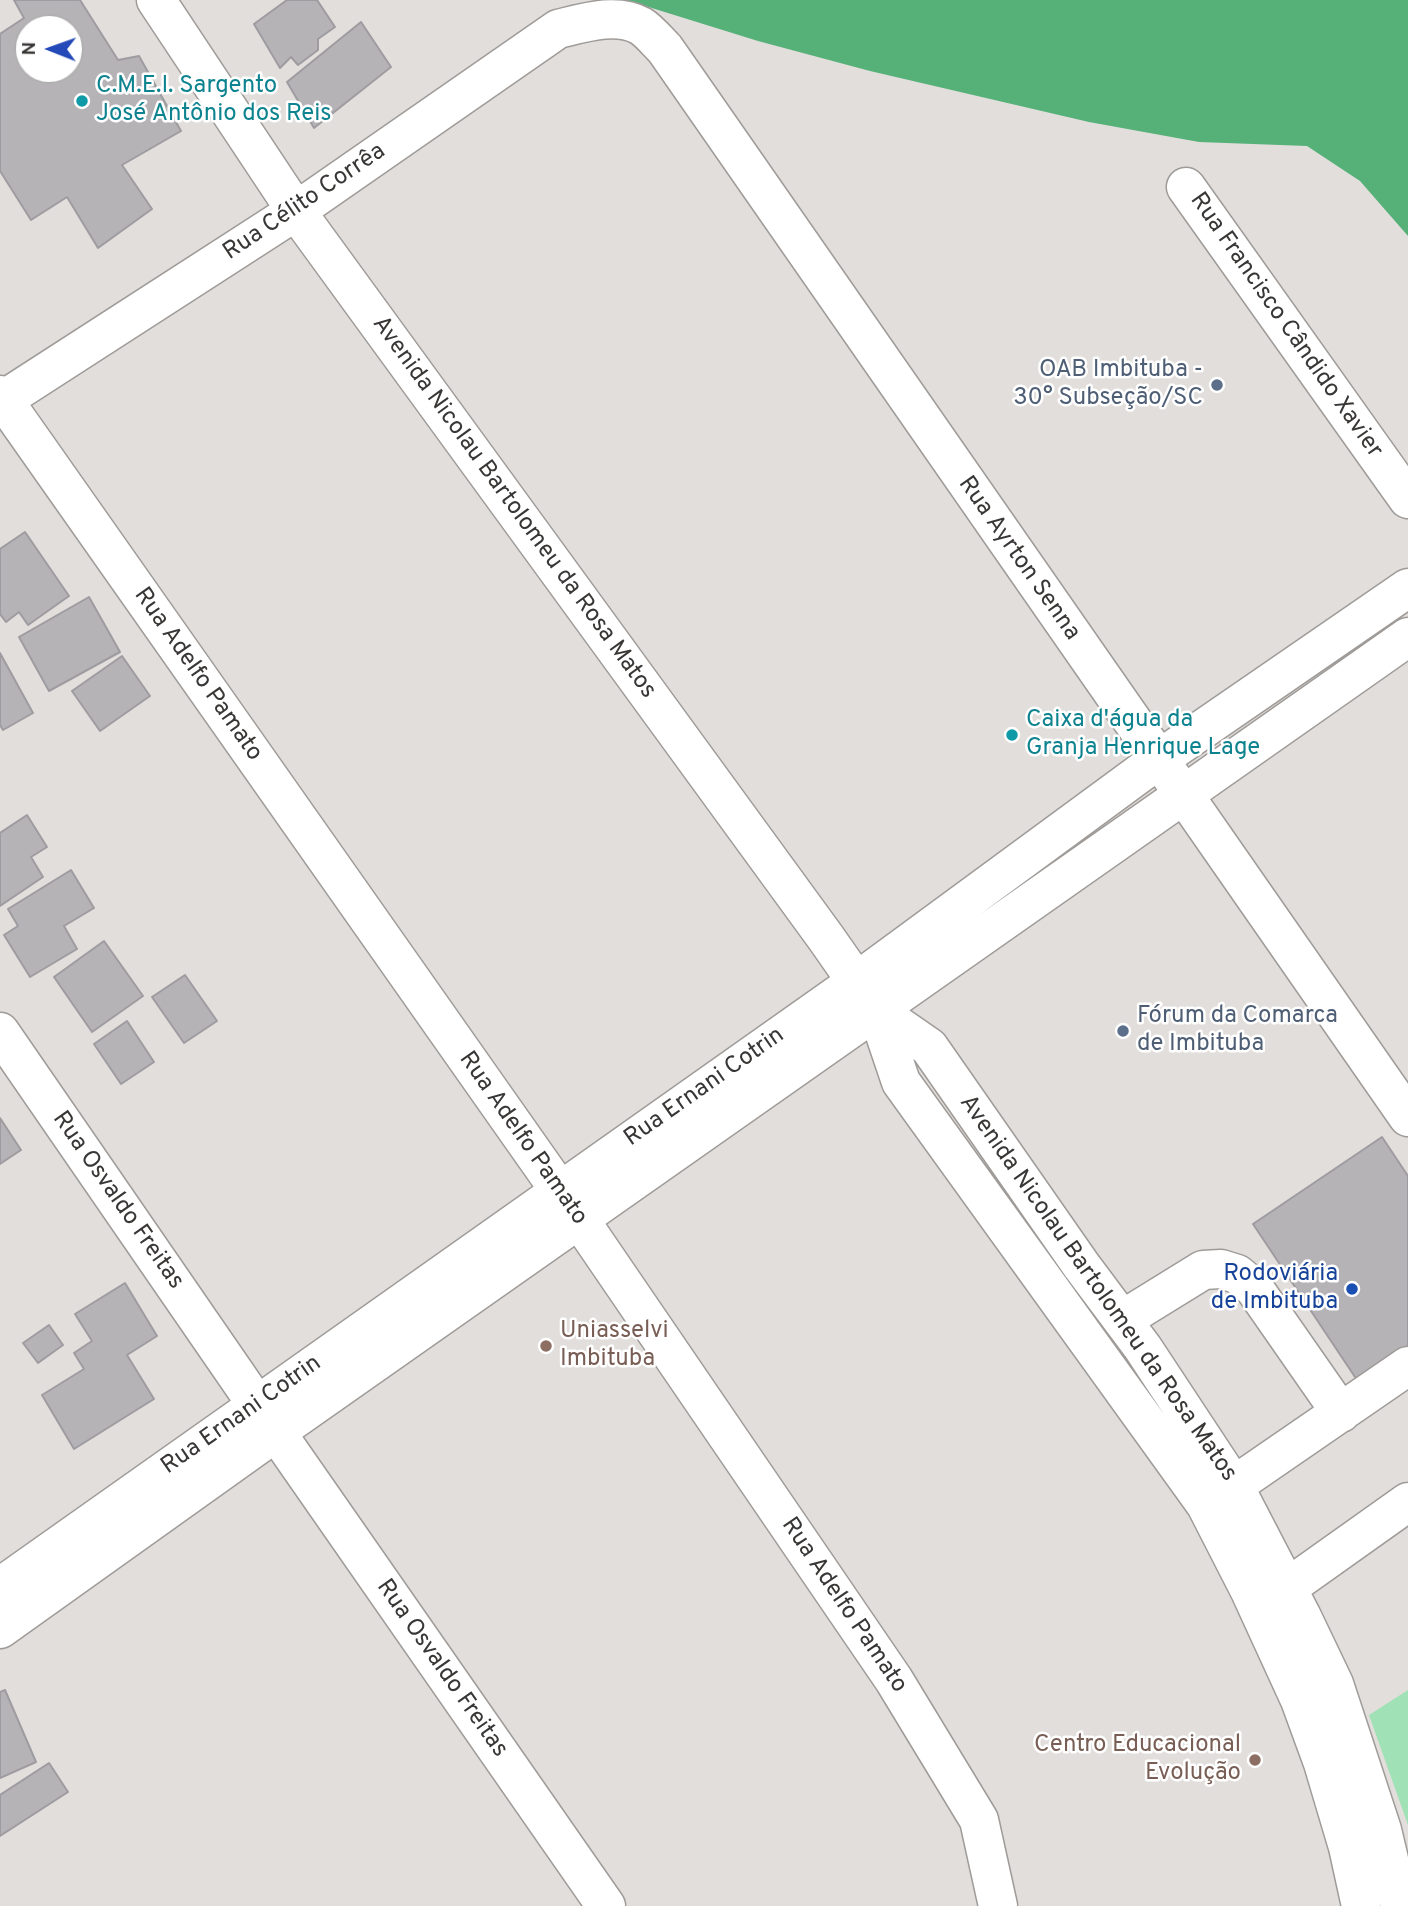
<!DOCTYPE html>
<meta charset="utf-8">
<style>
body{margin:0}
#map{position:relative;width:1408px;height:1906px;overflow:hidden;background:#e2dedb;font-family:Overpass,sans-serif}
canvas{display:block}
.north{position:absolute;left:14px;top:14px;width:70px;height:70px;box-sizing:border-box;background:#fff;border:2px solid #b0afaf;border-radius:50%;rotate:271deg;font-size:19px;font-weight:700;line-height:28px;text-align:center;color:#393736}
.north::after{content:'';display:block;margin:auto;width:24px;height:32px;background:#2449b8;clip-path:polygon(50% 0,100% 100%,50% 72%,0 100%)}
</style>
<div id="map">
<canvas width="1408" height="1906"></canvas>
<div class="north">N</div>
</div>
<script>
const g = document.querySelector('canvas').getContext('2d');
g.lineJoin = 'round';
function fillPath(path, color) { g.fillStyle = color; g.fill(path, 'evenodd'); }
function strokePath(path, color, width, dash) { g.strokeStyle = color; g.lineWidth = width; g.lineCap = dash ? 'butt' : 'round'; g.setLineDash(dash || []); g.stroke(path); }
function write(font, color, halo, rows, align = 'center') {
  g.font = font + ' Overpass,sans-serif'; g.lineWidth = 5; g.setLineDash([]); g.textBaseline = 'middle'; g.strokeStyle = halo; g.fillStyle = color; for (const [text, x, y, turn = 0] of rows) {
    g.save(); g.translate(x, y); g.rotate((+turn || 0) * Math.PI / 180); g.textAlign = isNaN(turn) ? turn : align; if (halo) g.strokeText(text, 0, 0); g.fillText(text, 0, 0); g.restore();
  }
}
fillPath(new Path2D(`
 M1408,1690V1825L1369,1715Z`), '#a0e1b6');
fillPath(new Path2D(`
 M626,0H1408V236L1360,181L1307,146L1199,142L1089,122L870,71L758,41Z`), '#56b179');
const building = new Path2D(`
 M14,0H80L118,60L139,56L181,131L122,165L152,209L98,248L67,197L31,220L0,171V34L24,18ZM28,28H70V70H28Z
 M287,0H317L335,27L318,39V50L298,65L291,57L280,68L254,24Z
 M361,22L391,67L314,128L287,82Z
 M25,532L69,596L28,625L19,612L6,622L0,614V549Z
 M89,597L120,652L49,691L19,637Z
 M0,653L33,713L3,730L0,725Z
 M122,656L150,696L100,731L72,691Z
 M27,815L47,847L31,857L43,877L0,906V833Z
 M71,870L94,908L64,926L77,949L30,977L4,935L18,926L8,909Z
 M104,941L143,996L92,1032L54,977Z
 M185,975L217,1021L184,1043L152,997Z
 M127,1021L154,1062L121,1084L94,1044Z
 M0,1118L21,1150L0,1164Z
 M1382,1137L1408,1176V1355L1361,1386L1253,1224Z
 M125,1283L157,1336L127,1355L154,1399L74,1449L42,1395L84,1369L74,1353L92,1341L75,1314Z
 M49,1325L63,1345L38,1363L23,1343Z
 M5,1690L36,1762L0,1778V1692Z
 M49,1763L68,1792L0,1836V1795Z`);
fillPath(building, '#b6b3b7');
strokePath(building, '#9e9ca0', 2);
const minor = new Path2D(`
 M156,0L296,211L826,938L877,1011L901,1082L1206,1505L1250,1591L1300,1700L1323,1763L1348,1847L1361,1906
 M1186,187L1408,499
 M0,395L560,1191L894,1680L979,1820L998,1906
 M0,402L296,211L558,29C583,23 616,12 641,26C649,31 658,42 665,49L1408,1117
 M877,1011L929,1047L1081,1265L1143,1348L1234,1486L1302,1617L1334,1684L1382,1830L1400,1906
 M0,1032L257,1405
 M1122,1320L1203,1270L1221,1269L1237,1274L1254,1288L1341,1413
 M276,1432L606,1906
 M1213,1500L1408,1366
 M0,1587L856,982L1158,760L1408,588
 M1287,1588L1408,1502
 M0,1629L276,1432L1408,637`);
strokePath(minor, '#9f9b98', 41);
strokePath(minor, '#fff', 38);
for (const [x, y, r, color] of [
 [82,101,7,"#0f9aa8"],
 [1217,385,7,"#5c6f8a"],
 [1012,735,7,"#0f9aa8"],
 [1123,1031,7,"#5c6f8a"],
 [1352,1289,7,"#1a4fb4"],
 [546,1346,7,"#8d6e63"],
 [1255,1760,7,"#8d6e63"]
]) { const dot = new Path2D(); dot.arc(x, y, r, 0, 2 * Math.PI); g.fillStyle = color; g.fill(dot); strokePath(dot, '#fff', 2.5); }
write('24px', '#0d838f', '#fff', [
 ["C.M.E.I. Sargento",96,87],
 ["José Antônio dos Reis",96,115],
 ["Caixa d'água da",1026,721],
 ["Granja Henrique Lage",1026,749]
], 'left');
write('24px', '#393736', '#fff', [
 ["Rua Célito Corrêa",305,203,-34],
 ["Rua Francisco Cândido Xavier",1285,326,55],
 ["Avenida Nicolau Bartolomeu da Rosa Matos",513,508,54],
 ["Rua Ayrton Senna",1018,559,55],
 ["Rua Adelfo Pamato",197,675,55],
 ["Rua Ernani Cotrin",705,1088,-35],
 ["Rua Adelfo Pamato",522,1139,55],
 ["Rua Osvaldo Freitas",117,1201,55],
 ["Avenida Nicolau Bartolomeu da Rosa Matos",1097,1289,55],
 ["Rua Ernani Cotrin",242,1416,-35],
 ["Rua Adelfo Pamato",843,1606,56],
 ["Rua Osvaldo Freitas",441,1669,55]
]);
write('24px', '#4e5e75', '#fff', [
 ["OAB Imbituba -",1203,371],
 ["30° Subseção/SC",1203,399],
 ["Fórum da Comarca",1137,1017,"left"],
 ["de Imbituba",1137,1045,"left"]
], 'right');
write('24px', '#164399', '#fff', [
 ["Rodoviária",1338,1275],
 ["de Imbituba",1338,1303]
], 'right');
write('24px', '#785e54', '#fff', [
 ["Uniasselvi",560,1332],
 ["Imbituba",560,1360],
 ["Centro Educacional",1241,1746,"right"],
 ["Evolução",1241,1774,"right"]
], 'left');
</script>
